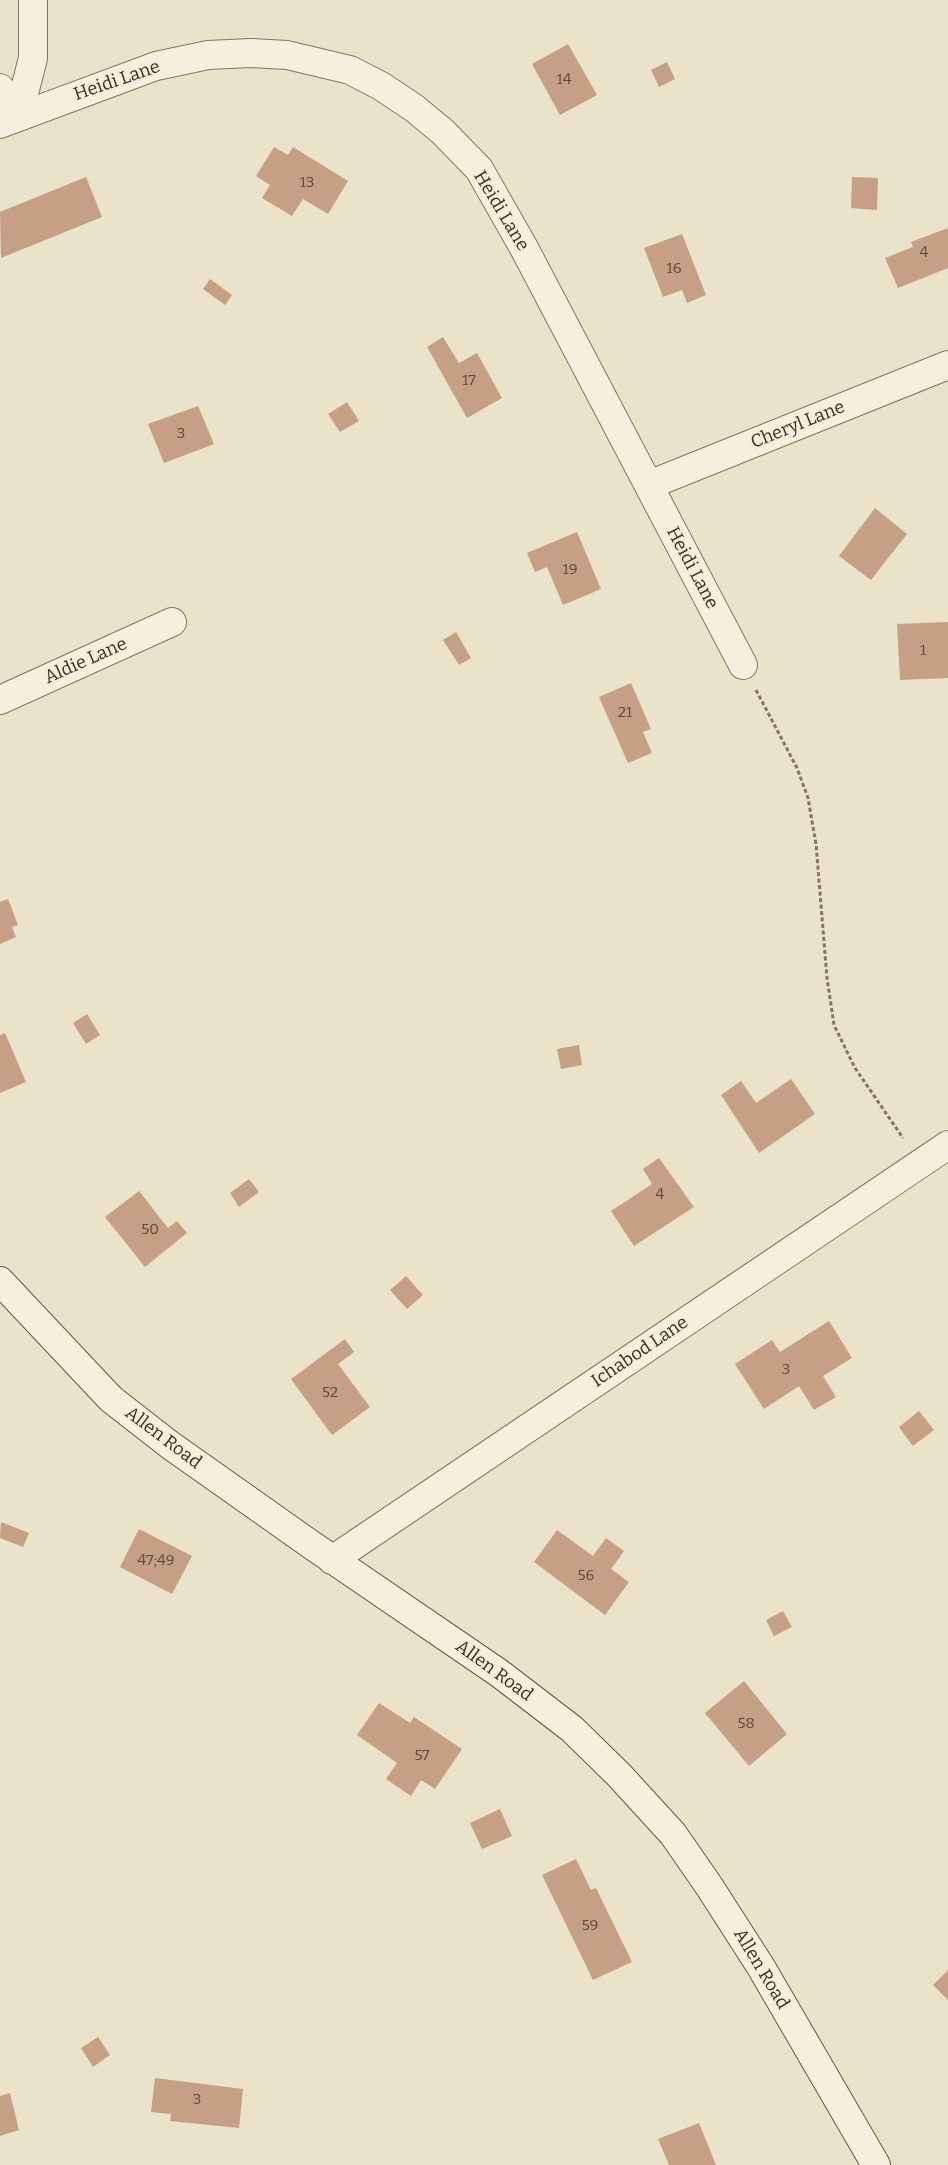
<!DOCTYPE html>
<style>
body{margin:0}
canvas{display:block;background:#ebe2ca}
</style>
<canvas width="948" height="2165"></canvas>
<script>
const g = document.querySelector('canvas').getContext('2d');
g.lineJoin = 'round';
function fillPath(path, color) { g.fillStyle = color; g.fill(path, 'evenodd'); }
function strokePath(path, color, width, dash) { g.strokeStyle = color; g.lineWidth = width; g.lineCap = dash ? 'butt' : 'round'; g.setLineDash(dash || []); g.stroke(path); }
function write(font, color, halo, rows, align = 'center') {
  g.font = font + ' Bitter,serif'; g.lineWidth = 4.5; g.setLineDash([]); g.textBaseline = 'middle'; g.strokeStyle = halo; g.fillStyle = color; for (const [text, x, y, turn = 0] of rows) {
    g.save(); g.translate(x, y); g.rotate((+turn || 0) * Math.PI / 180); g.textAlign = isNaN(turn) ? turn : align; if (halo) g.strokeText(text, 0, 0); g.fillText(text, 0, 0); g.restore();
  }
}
fillPath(new Path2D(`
 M568,44L597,95L560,115L532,64Z
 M667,62L675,79L659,87L651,70Z
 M274,147L288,155L293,147L348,181L328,214L303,199L292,216L262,198L270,185L256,176Z
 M86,177L102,217L1,258L0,212Z
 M852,177L878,178L877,210L851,208Z
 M948,228V268L898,288L885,258L913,247L911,242Z
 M682,234L706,295L687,303L682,290L663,297L644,248Z
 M210,279L232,295L225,305L203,289Z
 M443,337L459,363L477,353L502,398L467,418L427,347Z
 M347,402L359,421L340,432L328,414Z
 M198,406L214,444L164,463L148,424Z
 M875,508L907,534L871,580L839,556Z
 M577,532L601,589L563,605L547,567L535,572L527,553Z
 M948,622V678L900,680L897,624Z
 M456,632L471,658L459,665L443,640Z
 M631,683L651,729L643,732L652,753L628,763L599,697Z
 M8,899L18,925L12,927L16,937L0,944V902Z
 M87,1014L100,1035L86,1044L73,1023Z
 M5,1033L26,1082L0,1093V1035Z
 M579,1045L582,1065L561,1069L557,1049Z
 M791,1079L815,1114L759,1153L721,1095L741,1081L756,1103Z
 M659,1158L694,1207L634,1246L611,1211L652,1184L643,1169Z
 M249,1179L259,1192L239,1207L230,1193Z
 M139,1191L168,1228L177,1221L187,1233L145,1267L105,1217Z
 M406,1276L423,1295L407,1309L390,1290Z
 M829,1321L852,1358L823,1376L836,1397L814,1410L799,1386L764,1409L735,1364L772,1340L780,1352Z
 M345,1339L354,1352L338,1364L370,1407L332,1435L291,1379Z
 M919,1411L934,1430L913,1446L899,1427Z
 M1,1522L29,1533L23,1547L0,1538Z
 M139,1529L192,1556L172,1594L120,1567Z
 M557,1530L593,1556L606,1538L624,1551L611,1569L629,1582L605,1615L534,1562Z
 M783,1611L792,1627L774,1636L766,1620Z
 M744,1681L787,1734L749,1766L705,1713Z
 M379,1703L410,1723L414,1717L462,1749L435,1789L421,1780L411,1796L386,1779L397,1763L357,1735Z
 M500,1809L512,1836L482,1849L470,1823Z
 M576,1859L591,1890L596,1888L632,1962L593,1980L542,1875Z
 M948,1970V2000L933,1985Z
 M98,2037L110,2055L93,2067L81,2048Z
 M155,2078L243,2089L239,2128L170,2121L171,2114L151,2112Z
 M10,2093L19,2130L0,2136V2096Z
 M699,2123L716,2165H669L658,2139Z`), '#c5a084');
const street = new Path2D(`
 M0,88L18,117
 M18,117L33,58V0
 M0,124L156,66L208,55L251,53L287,55L350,70L381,86L414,108L443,132L479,169L524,248L743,665
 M649,485L948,365
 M0,700L172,622
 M332,1560L948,1145`);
const secondary = new Path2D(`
 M0,1281L111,1399L170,1445L313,1546L499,1673L572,1729L619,1775L673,1834L709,1886L761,1967L876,2165`);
strokePath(street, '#857560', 30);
strokePath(secondary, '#675643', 30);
strokePath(new Path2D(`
 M756,690L797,768L808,798L816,844L827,978L834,1025L855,1068L903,1138`), '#857560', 3, [4, 2.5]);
strokePath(street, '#f6efdd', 28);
strokePath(secondary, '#f6efdd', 28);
write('15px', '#5b4a3a', null, [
 ["14",564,80],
 ["13",307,183],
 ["4",924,253],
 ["16",674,269],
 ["17",469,381],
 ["3",181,434],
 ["19",570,570],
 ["1",923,651],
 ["21",625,713],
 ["4",660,1195],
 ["50",150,1230],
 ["3",786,1370],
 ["52",330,1393],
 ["47;49",156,1561],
 ["56",586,1576],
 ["58",746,1724],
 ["57",422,1756],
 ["59",590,1926],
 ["3",197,2100]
]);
write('18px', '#382d22', '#f3ecd9', [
 ["Heidi Lane",117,81,-19],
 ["Heidi Lane",501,211,59],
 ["Cheryl Lane",798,425,-22],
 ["Heidi Lane",692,568,62],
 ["Aldie Lane",86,661,-24],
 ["Ichabod Lane",640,1352,-34],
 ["Allen Road",163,1438,37],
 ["Allen Road",494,1671,36],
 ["Allen Road",761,1969,59]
]);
</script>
